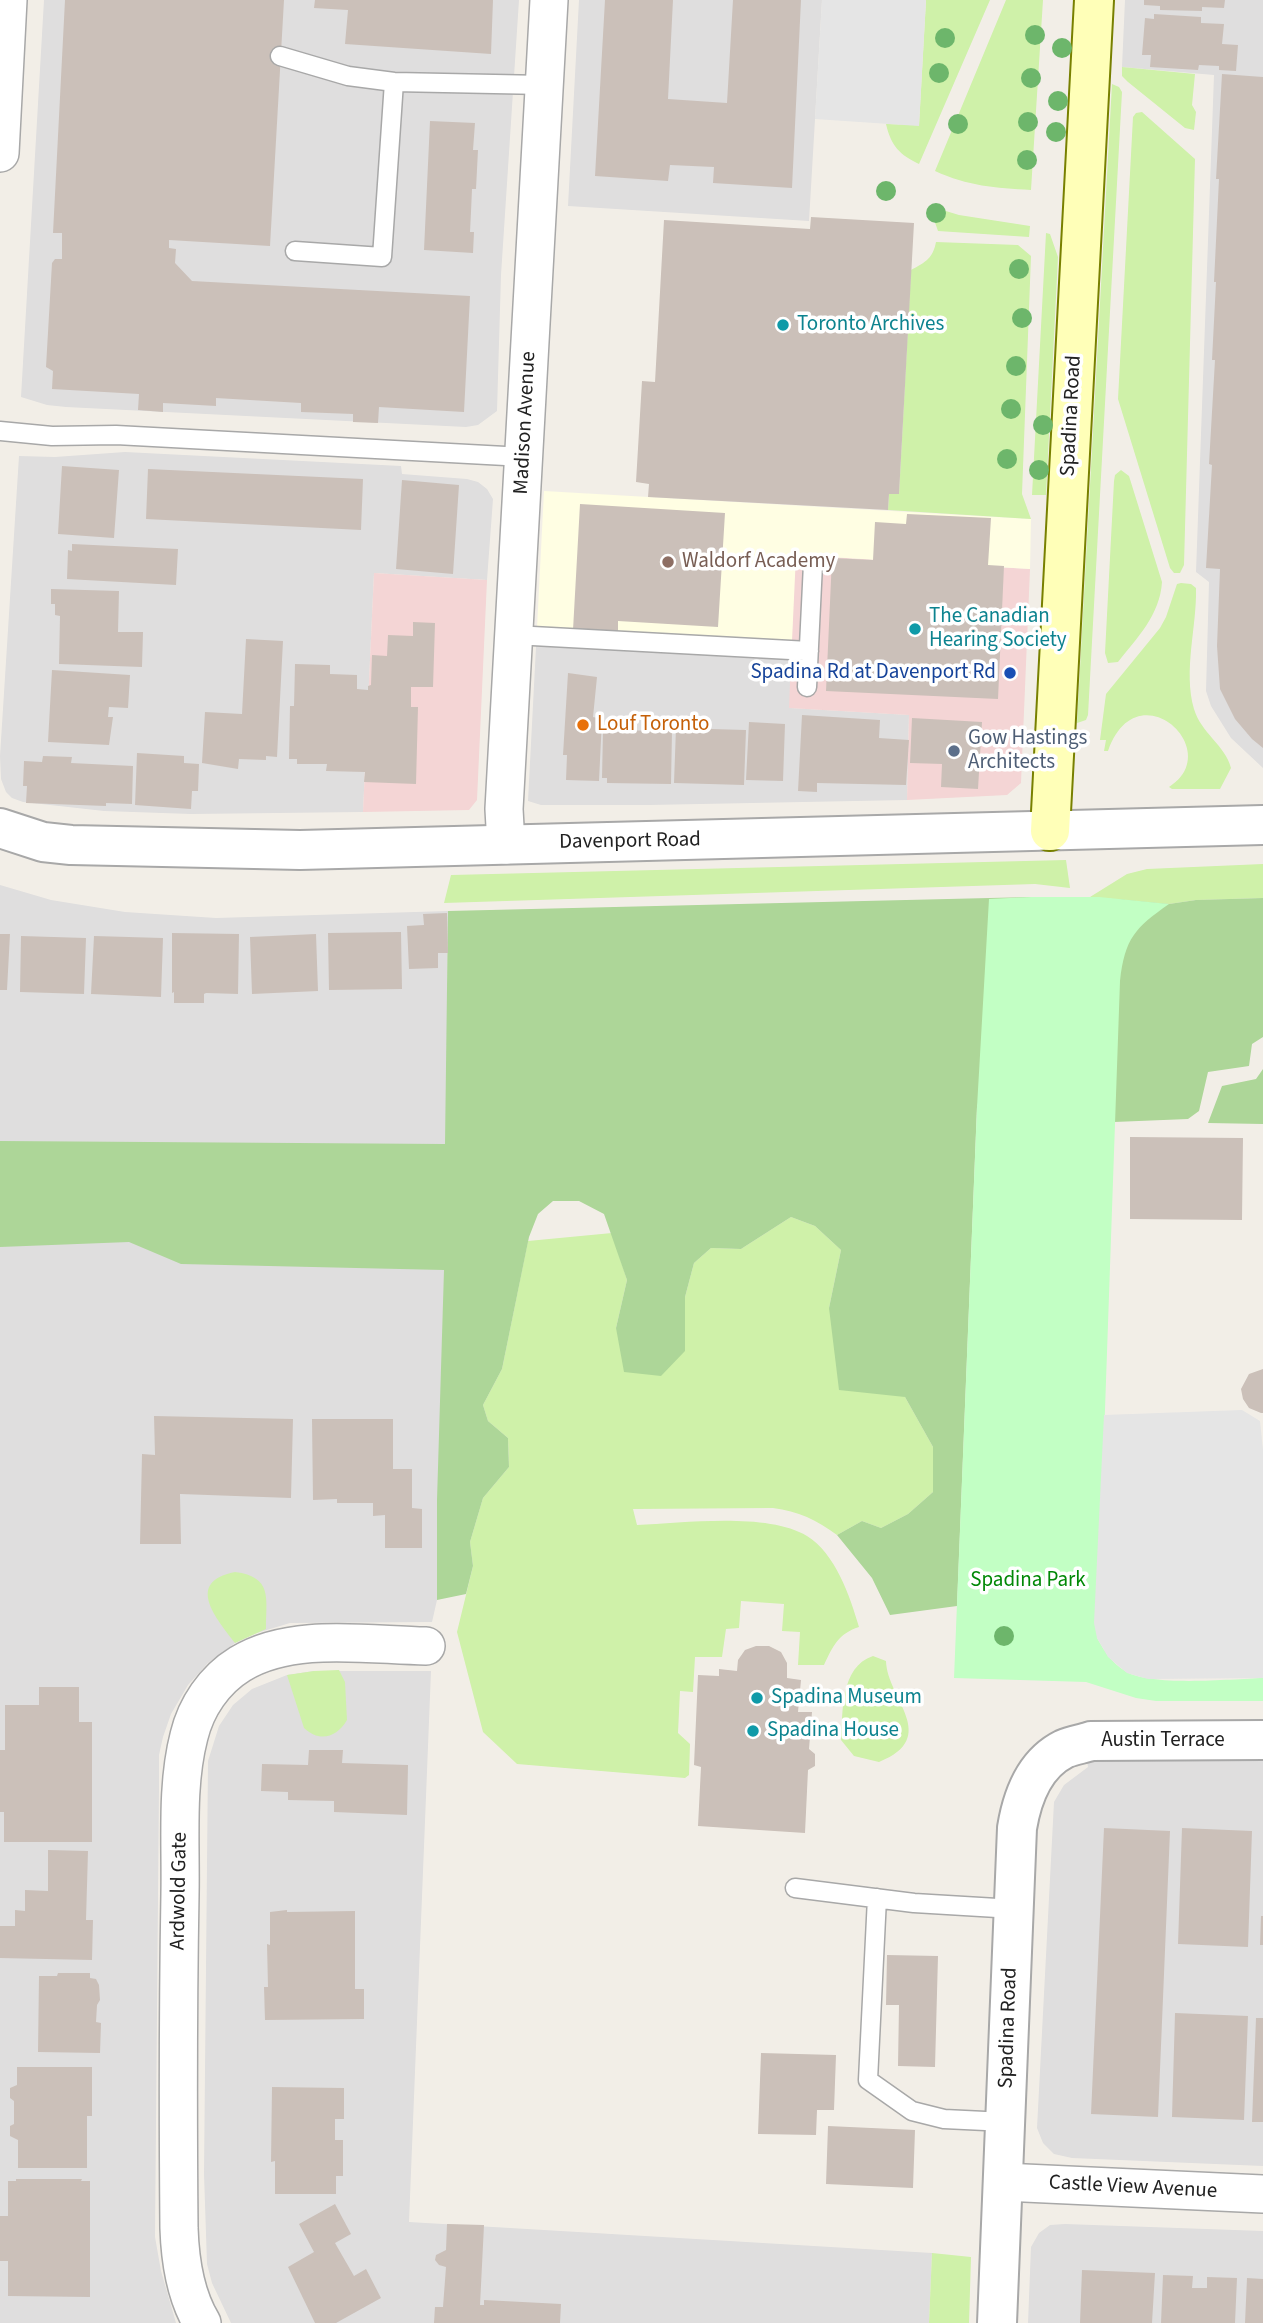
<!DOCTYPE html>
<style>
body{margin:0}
canvas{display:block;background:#f2eee7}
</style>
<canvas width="1263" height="2323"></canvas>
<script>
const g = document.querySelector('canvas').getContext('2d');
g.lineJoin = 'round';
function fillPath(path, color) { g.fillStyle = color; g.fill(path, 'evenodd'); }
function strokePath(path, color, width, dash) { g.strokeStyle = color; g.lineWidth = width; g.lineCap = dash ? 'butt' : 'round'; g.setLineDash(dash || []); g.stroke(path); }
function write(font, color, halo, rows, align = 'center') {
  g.font = font + ' "Source Sans 3",sans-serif'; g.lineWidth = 7; g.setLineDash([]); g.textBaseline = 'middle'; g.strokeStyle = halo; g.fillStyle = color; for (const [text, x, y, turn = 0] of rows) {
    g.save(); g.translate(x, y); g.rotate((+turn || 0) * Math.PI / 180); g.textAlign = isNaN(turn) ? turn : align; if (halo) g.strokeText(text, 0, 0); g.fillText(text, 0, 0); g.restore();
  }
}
fillPath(new Path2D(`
 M44,0H519L501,275L497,411L478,425L466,427L66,407L47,405L21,397Z
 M579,0H822L809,221L568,206Z
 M1125,0H1263V768L1231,738L1211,706L1206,691L1209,582L1196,572L1214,75L1122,67Z
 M125,452L401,466L402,474L467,479L478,482L487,489L493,499L487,580L374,573L363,812L191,814L104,811L23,802L12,798L6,792L1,779L0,756L19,456L55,457Z
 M537,628L792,641L790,708L909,715L907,800L649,805H541L528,801Z
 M0,885L51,900L125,912L216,918L448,911L445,1269L437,1600L432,1622L290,1623L250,1635L235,1643L208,1663L188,1685L171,1714L163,1737L159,1755V1786L155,2237L161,2271L176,2323H0Z
 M314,1671H431L409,2222L932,2253L929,2323H231L212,2283L207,2264L204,2174L208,1761L219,1726L233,1705L252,1689L287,1675Z
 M1098,1758H1263V2166L1072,2158L1054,2154L1043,2143L1037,2128L1054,1802L1064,1785L1088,1767L1087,1761Z
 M1065,2224L1263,2231V2323H1028L1031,2247L1039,2233L1050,2225Z`), '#dfdede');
fillPath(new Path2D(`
 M795,555L1030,569L1021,783L1007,795L907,800L909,715L789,708Z
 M374,573L487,580L477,800L469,810L363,812Z`), '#f4d5d5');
fillPath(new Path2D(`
 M544,491L1031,519L1030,569L796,555L792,641L537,628Z`), '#fffee3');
fillPath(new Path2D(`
 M926,0H990L919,164C900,155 891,146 886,124L919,125Z
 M1006,0H1043L1031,190C995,188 968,186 935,171Z
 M1122,67L1195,74L1192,105L1196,112L1194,130L1185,128L1128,82L1122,76Z
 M1112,84L1119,87L1122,92L1088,715L1086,720L1077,723Z
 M1142,112L1195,159L1184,565L1180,573H1174L1170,568L1118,399L1133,117L1136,113Z
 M936,208L959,215L1030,226L1029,237L938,231L932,214Z
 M1046,233L1050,234L1058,257L1046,495H1032Z
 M936,242L1018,245L1031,256L1022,494L1031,519L888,510L889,494H899L911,270C926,262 933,258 936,242Z
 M1121,470L1129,476L1162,582C1160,615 1137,638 1118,662L1108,663L1105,653L1114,481L1115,475Z
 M1181,583L1191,584L1196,588C1197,627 1183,670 1194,709C1201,733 1225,745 1231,768L1220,789H1172L1169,787C1227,751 1137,668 1108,751H1104L1106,740H1100L1106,694L1160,628L1166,617L1177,584Z
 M1066,860L1070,888L1035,884L444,903L451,875Z
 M1263,864V898L1196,900L1169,904L1090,897L1127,874L1147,869Z
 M791,1217L815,1226L841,1250L829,1308L905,1397L933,1447V1492L908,1514L881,1528L862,1521L837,1535C817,1520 798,1511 773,1508L633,1509L637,1525C683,1523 768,1512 807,1536C835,1553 850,1596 859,1627C838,1634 833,1646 824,1665H798L800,1632L782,1631L784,1604L741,1601L739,1628L726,1629L722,1657H695L693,1692L680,1691L678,1733L690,1744L689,1775L685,1778L517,1764L483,1732L457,1632L473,1566L470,1542L483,1498L509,1467L508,1438L488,1421L483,1405L502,1369L528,1241L612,1233L627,1280L616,1328L685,1351V1297L694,1263L711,1248L741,1249Z
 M235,1572C273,1577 266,1598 266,1629L235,1643C217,1619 184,1582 235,1572Z
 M873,1656L886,1661C887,1699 941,1737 879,1762L854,1756L841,1740C843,1712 840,1667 873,1656Z
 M339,1670L345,1682L347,1720C337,1737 320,1743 304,1728L287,1675L314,1671Z
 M932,2253L971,2257L969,2323H929Z`), '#cff1a9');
fillPath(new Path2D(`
 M1031,897L977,1107L957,1606L890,1615L872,1578L837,1535L862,1521L881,1528L908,1514L933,1492V1447L905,1397L839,1390L829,1308L841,1250L815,1226L791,1217L741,1249L711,1248L694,1263L685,1297V1351L661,1376L624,1372L616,1328L627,1280L604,1214L579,1201H553L538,1214L529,1237L502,1369L483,1405L488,1421L508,1438L509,1467L483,1498L470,1542L473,1566L466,1594L437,1600V1500L444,1270L181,1264L129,1242L0,1247V1141L445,1144L448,911Z
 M1263,898V1037L1252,1044L1249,1066L1208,1072L1199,1111L1188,1119L1114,1122L1097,1116L1115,899L1169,904L1196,900Z
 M1263,1069V1124L1208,1123L1222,1086L1256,1079Z`), '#add698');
fillPath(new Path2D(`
 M1031,897H1099L1169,904C1135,928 1125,938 1120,981L1097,1638C1105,1652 1112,1663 1125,1671C1149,1687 1232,1679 1263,1678V1701H1156L1136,1698L1086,1682L954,1678L977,1107L989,899Z`), '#c2ffc4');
fillPath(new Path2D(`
 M822,0H926L919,126L815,119Z
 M1242,1410L1260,1421L1263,1450V1678L1148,1679L1127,1673L1108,1657L1097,1638L1094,1623L1104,1415Z`), '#e5e5e5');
fillPath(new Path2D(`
 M65,0H284L270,246L169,240V248L176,249L175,263L192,281L470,296L464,412L379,407L378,423L353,422V414L301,412V403L216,398V406L163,403V412L138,410L139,394L52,389L53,371L46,367L52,263L55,259H62V233H53Z
 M315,0H493L491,54L345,44L348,10L314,8Z
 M605,0H673L668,99L727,103L733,0H801L792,188L713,183L714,167L670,165L668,181L595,176Z
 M1144,0H1225L1224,8L1202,7V11L1160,10V6L1144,5Z
 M1154,14L1201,17V23L1224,24L1222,44L1238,45L1236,71L1219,70V66L1199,65L1198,70L1150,67L1151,55H1142L1145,18L1154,19Z
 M1222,74L1263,77V748L1252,739L1235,719L1220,689L1217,646L1220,569L1206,568L1212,465L1209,464L1215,360H1212L1216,282H1214L1219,179H1216Z
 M430,121L475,123L473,150H478L476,189H472L471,212L470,232H474L473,253L424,250Z
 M811,217L914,223L899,494H889L888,510L648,497L649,484L636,482L642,381L655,382L664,220L810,229Z
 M62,466L119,470L114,538L58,534Z
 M148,469L363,479L361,530L146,519Z
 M402,480L459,485L453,574L396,569Z
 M580,504L725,513L718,627L618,621V632L573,630Z
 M907,514L991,518L988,565L1004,566L998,699L826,691L832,558L873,560L875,522L906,524Z
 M72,544L178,549L176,585L67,579L68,550L72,551Z
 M51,589L119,591L118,632H143L142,667L59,664L60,616L55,615V604H51Z
 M413,622L435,623L433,687H411V707H418L416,784L364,782L365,772L326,771L327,764H297V759H289L290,706H294L295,664L330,665V674L357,675V689L368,690V686L371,685L372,655L387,656L388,635L413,636Z
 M246,639L283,641L277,757L266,756V760L239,759L238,769L202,763L205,712L242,714Z
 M52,670L130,675L128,708L109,707L108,717H113L109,745L48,742Z
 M568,673L597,677L593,717L602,719L599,781L566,780L567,755H563Z
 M802,715L880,720L879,738L909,740L906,785L817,783V792L798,791Z
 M912,718L982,722L978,789L941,787L942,764L910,763Z
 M749,722L785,724L783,781L746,780Z
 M676,728L746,730L744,785L674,783Z
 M603,730L672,731L671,784L607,783V778H602Z
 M137,753L184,756V763L199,764L198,791H192L191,809L135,805Z
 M43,756L72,757L71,763L133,766L132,804L106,803V806L26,803L27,786H23L24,761L42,762Z
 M447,913L448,953H438V968L409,969L407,926L424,925L423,914Z
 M401,932L402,989L329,990L328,933Z
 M172,933L239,934L238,994L206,993L204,994V1003H174V992L172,993Z
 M0,934H10L7,990H0Z
 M316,934L318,991L252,994L250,937Z
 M21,936L86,938L84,994L20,992Z
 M94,936L163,938L161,997L91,994Z
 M1130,1137L1243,1138L1242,1220L1130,1219Z
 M1263,1369V1413H1261L1249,1408L1243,1399L1241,1389L1249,1374Z
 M154,1416L293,1419L291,1498L180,1494L181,1544H140L142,1454L155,1455Z
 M312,1419H393V1469H412V1508L422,1509V1548H385V1515L373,1516V1503H337V1499L313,1500Z
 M756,1646H769L781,1652L787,1663V1678L801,1680L798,1712H812L809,1749L815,1754V1766L808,1770L805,1833L698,1826L701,1767L694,1765L698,1675L719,1676V1669L737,1671L738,1660L745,1650Z
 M39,1687H79V1722H92V1842H4V1812H0V1750H5V1705H39Z
 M309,1750H343L342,1763L408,1765L407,1815L334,1812V1801L288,1800V1792L261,1791L262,1764L308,1765Z
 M1104,1828L1170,1831L1158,2117L1091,2114Z
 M1182,1828L1252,1831L1248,1947L1178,1944Z
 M48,1850L88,1851L86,1920H93L92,1960L0,1958V1926H15V1910L25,1911V1890L48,1891Z
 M287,1910V1912L355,1911V1989H364V2019L265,2020L264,1987H268L267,1944L270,1945V1912Z
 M1261,1916H1263V1945H1260Z
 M887,1955L938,1956L935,2067L898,2066L899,2005H886Z
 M58,1973H90V1978L96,1979L99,1985L100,2000L97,2005L96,2022L101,2023L100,2053L38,2052L39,1976H57Z
 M1175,2013L1248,2016L1244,2120L1172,2117Z
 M1256,2018H1263V2122H1252Z
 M761,2053L836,2055L834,2110H817L816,2135L758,2134Z
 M17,2067H92V2116H87V2168H18V2140L10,2136V2126L14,2124V2101L10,2098V2088L17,2085Z
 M272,2087L344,2088V2119H335V2140H343V2176H336V2194H275V2161L271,2162Z
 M828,2126L915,2130L913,2188L826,2184Z
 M16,2179H82L81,2181H90V2297L8,2296V2261H0V2216H8V2181H16Z
 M335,2204L351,2234L335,2243L354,2276L366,2269L381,2298L336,2323H315L288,2267L314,2252L299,2224Z
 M447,2224L484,2225L480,2305H484V2300L561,2304L560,2323H434L435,2307H443L446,2267L439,2265L435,2260L436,2255L446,2250Z
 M1082,2270L1155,2273L1152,2323H1080Z
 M1163,2275L1193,2276L1192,2288H1207V2277L1237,2278L1235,2323H1161Z
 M1247,2278L1263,2279V2323H1245Z`), '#cbc0b9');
const service = new Path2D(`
 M280,56L348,76L394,82L544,85
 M295,251L382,257L394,82
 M0,431L52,436L116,435L524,457
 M514,635L809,651
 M807,687L813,564
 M795,1888L914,1903L1014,1909
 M877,1898L868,2080L912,2111L944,2119L1006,2122`);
const minor = new Path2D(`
 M0,153L8,0
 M506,845L504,809L549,0
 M1003,2182L1263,2194
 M202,2323C185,2295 180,2259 179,2228C178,2116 178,2005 180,1894C181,1842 176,1786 189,1736C196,1707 214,1680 240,1664C292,1632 367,1645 426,1646`);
const tertiary = new Path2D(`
 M0,828L43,842L71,845L300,850L1263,825
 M997,2323L1017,1828C1022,1798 1034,1764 1064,1749C1073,1745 1083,1744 1091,1741L1263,1740`);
const secondary = new Path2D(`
 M1050,831L1094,0`);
strokePath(service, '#a8a8a8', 21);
strokePath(minor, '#a8a8a8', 40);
strokePath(tertiary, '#a8a8a8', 42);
strokePath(secondary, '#788000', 42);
strokePath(service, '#fff', 18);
strokePath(minor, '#fff', 37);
strokePath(tertiary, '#fff', 38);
strokePath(secondary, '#ffffb8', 38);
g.fillStyle = '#6db66b';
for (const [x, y] of [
 [1035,35],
 [945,38],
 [1062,48],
 [939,73],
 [1031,78],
 [1058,101],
 [1028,122],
 [958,124],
 [1056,132],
 [1027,160],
 [886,191],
 [936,213],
 [1019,269],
 [1022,318],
 [1016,366],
 [1011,409],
 [1043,425],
 [1007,459],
 [1039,470],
 [1004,1636]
]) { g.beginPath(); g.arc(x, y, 10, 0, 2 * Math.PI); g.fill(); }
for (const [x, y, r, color] of [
 [783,325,7,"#0f9aa8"],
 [668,562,7,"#8d6e63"],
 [915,629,7,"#0f9aa8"],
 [1010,673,7,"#1a4fb4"],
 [583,725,7,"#e8710a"],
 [954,751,7,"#5c6f8a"],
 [757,1698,7,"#0f9aa8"],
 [753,1731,7,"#0f9aa8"]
]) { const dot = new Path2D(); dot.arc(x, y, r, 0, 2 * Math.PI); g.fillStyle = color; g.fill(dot); strokePath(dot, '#fff', 2.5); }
write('21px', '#0d838f', '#fff', [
 ["Toronto Archives",797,325],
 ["The Canadian",929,617],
 ["Hearing Society",929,641],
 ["Spadina Museum",771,1698],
 ["Spadina House",767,1731]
], 'left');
write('21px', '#212121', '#fff', [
 ["Spadina Road",1072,416,-87],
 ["Madison Avenue",526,423,-87],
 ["Davenport Road",630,842,-1],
 ["Austin Terrace",1163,1741],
 ["Ardwold Gate",180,1891,-89],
 ["Spadina Road",1009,2028,-88],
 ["Castle View Avenue",1133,2188,3]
]);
write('21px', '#785e54', '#fff', [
 ["Waldorf Academy",682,562]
], 'left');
write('21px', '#164399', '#fff', [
 ["Spadina Rd at Davenport Rd",996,673]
], 'right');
write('21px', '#c56008', '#fff', [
 ["Louf Toronto",597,725]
], 'left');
write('21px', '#4e5e75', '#fff', [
 ["Gow Hastings",968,739],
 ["Architects",968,763]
], 'left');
write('21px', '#018806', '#fff', [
 ["Spadina Park",1028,1581]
]);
</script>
